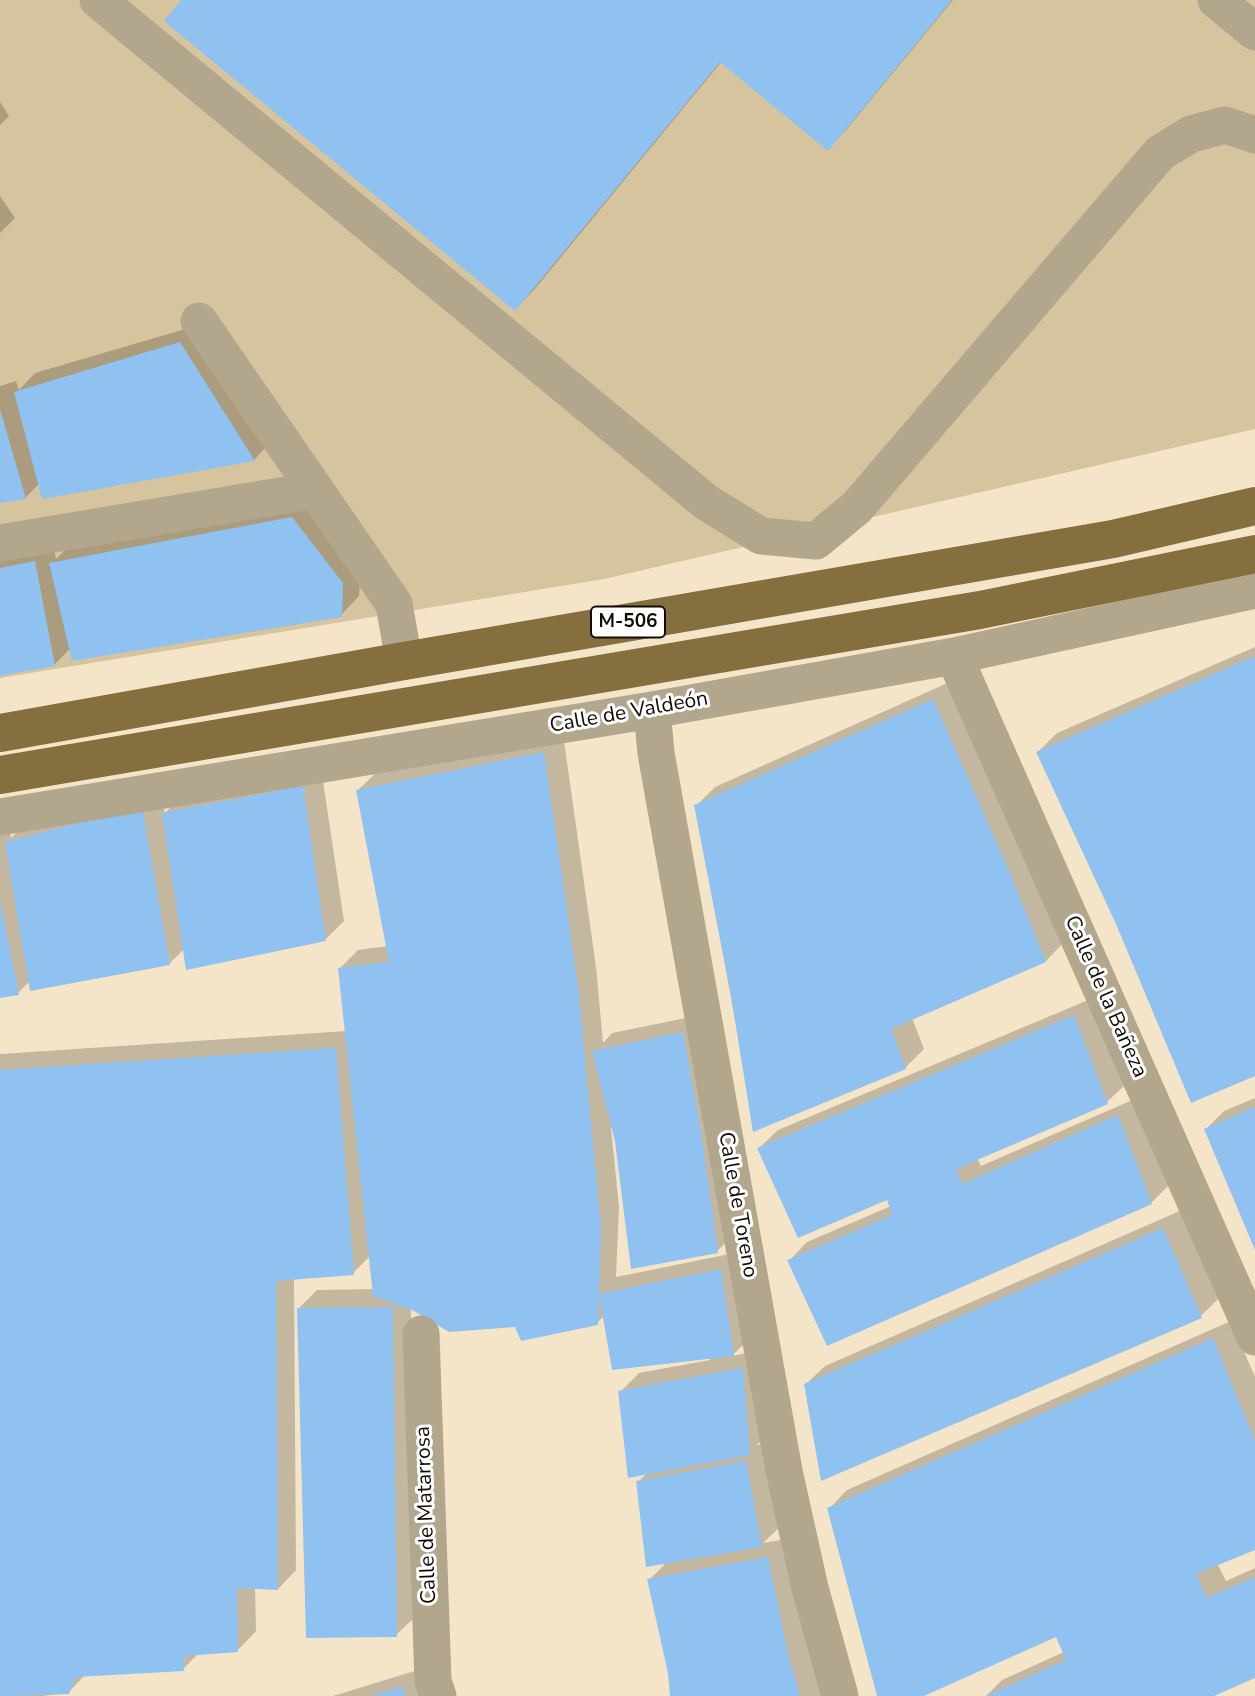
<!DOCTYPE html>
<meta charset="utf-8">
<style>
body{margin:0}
canvas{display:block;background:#f4e5c8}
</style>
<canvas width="1255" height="1696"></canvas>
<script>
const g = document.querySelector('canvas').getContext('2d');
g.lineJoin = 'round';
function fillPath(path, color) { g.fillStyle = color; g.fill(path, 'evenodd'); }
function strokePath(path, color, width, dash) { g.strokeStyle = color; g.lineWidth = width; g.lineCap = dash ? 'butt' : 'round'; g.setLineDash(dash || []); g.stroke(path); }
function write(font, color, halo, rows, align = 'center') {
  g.font = font + ' "Nunito Sans",sans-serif'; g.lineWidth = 6; g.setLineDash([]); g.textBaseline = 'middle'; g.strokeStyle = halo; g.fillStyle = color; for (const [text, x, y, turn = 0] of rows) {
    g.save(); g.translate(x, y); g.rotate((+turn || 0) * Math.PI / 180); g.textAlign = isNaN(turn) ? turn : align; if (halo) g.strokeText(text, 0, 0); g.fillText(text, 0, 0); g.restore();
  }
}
fillPath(new Path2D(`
 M0,0H1255V429L604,579L0,678Z`), '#d6c49e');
fillPath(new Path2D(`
 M183,0H953L846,130L828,148L722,61L534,290L515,309Z
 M0,102L9,116L0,125Z
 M0,196L15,218L0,233Z
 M199,325L272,441L254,460L40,483L25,498L0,501V386L16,381L19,390L35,373Z
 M311,499L361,564L359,596L341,615L71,648L54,665L0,674V554L53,544L56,559L70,545Z
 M1255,647V1074L1118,924L1038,752L1057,733Z
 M952,681L1064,942L1046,961L912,1018L924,1049L905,1068L755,1129L696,806L715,787Z
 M563,734L596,967L603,1043L612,1033L701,1015L736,1233L717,1251L616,1141L613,1127L611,1128L619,1207L616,1277L740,1252L752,1336L732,1356L761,1350L768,1434L757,1445L764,1444L780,1527L763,1543L786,1539L824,1696H672L669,1673L649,1580L667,1562L638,1482L647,1473L620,1392L639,1373L710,1360V1357L604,1316L597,1323L517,1325L411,1308L415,1617L396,1635L299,1308L317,1290L374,1289L371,1255L353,1273L294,1278L296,1570L278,1589L255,1587L256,1631L238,1650L199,1653L183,1669L85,1675L68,1693L43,1696H0V1054L346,1031L340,968L358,950L388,946L358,790L377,772Z
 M321,768L344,921L325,940L185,948L169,964L30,981L18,993L0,996V821L8,819L11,838L25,824L160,789L165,813L182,795Z
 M1093,998L1126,1084L1107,1102L977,1158L981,1166L1137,1098L1170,1184L1151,1203L789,1261L807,1242L891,1206L888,1198L759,1148L778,1130Z
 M1255,1098V1245L1206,1129L1224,1111Z
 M1182,1210L1219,1298L1201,1316L806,1384L825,1366Z
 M1231,1321L1255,1377V1548L1217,1563L1226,1581L1255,1568V1676L1210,1696H986L1002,1680L1064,1652L1057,1634L920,1696H879L829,1509L847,1490Z
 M421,1669L431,1696H333Z`), '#0003');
fillPath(new Path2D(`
 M181,0H952L828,151L720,62L515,311L164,21Z
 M180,342L255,461L42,499L14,392Z
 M0,409L26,499L0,503Z
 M292,517L343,583L342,617L72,661L49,563Z
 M35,561L55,666L0,676V568Z
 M1255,656V1076L1191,1103L1116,924L1036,752Z
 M933,699L1010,873L1046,962L891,1029L906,1069L753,1132L731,996L694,805Z
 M544,752L578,986L601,1227L598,1325L521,1341L515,1327L449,1332L412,1310L373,1296L338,968L389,962L356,790Z
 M303,786L326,941L186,970L162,813Z
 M142,807L170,965L30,991L5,842Z
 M0,900L19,995L0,998Z
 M1074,1015L1108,1104L956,1169L962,1184L1118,1115L1152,1204L827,1346L787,1260L892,1215L887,1200L798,1238L757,1148Z
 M683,1032L700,1126L718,1253L631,1269L615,1141L592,1051Z
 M336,1048L354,1275L276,1281L278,1590L237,1588L238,1652L185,1656L184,1671L76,1677L69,1694L0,1696V1070Z
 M1255,1107V1250L1204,1129Z
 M1163,1228L1202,1318L821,1481L804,1384Z
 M721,1269L734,1356L612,1370L599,1294Z
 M393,1307L397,1637L306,1638L297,1308Z
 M1213,1338L1255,1441V1550L1196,1574L1207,1598L1255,1577V1678L1214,1696H986L1066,1660L1056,1637L924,1696H877L827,1508Z
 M743,1368L750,1455L628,1478L618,1391Z
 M746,1461L762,1547L646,1567L636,1481Z
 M768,1557L788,1653L800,1696H670L668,1673L647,1579Z
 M402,1687L406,1696H374V1695Z`), '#8fc2f0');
strokePath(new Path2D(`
 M98,0L706,502L761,536L816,541L857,507L1160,153L1191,134L1225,125L1255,135
 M1216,0L1255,32
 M199,321L394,604L404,661
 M0,543L316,490
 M954,656L1255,1337
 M652,710L656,753L784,1471L810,1588L840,1696
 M0,817L652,710L954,656L1255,590
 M421,1334L433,1681L438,1696`), '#b2a68c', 37);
strokePath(new Path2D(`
 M0,733L404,661L1113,539L1255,506
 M0,775L980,610L1255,554`), '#856f3e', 38);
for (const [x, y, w] of [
 [628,622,74]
]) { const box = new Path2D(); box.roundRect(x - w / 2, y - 15.5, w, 31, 5); g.fillStyle = '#fff'; g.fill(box); strokePath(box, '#100c03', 2); }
write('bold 19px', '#100c03', null, [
 ["M-506",628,622]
]);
write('21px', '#100c03', '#fff', [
 ["Calle de Valdeón",629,713,-10],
 ["Calle de la Bañeza",1105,997,66],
 ["Calle de Toreno",737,1205,80],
 ["Calle de Matarrosa",427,1515,-92]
]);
</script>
